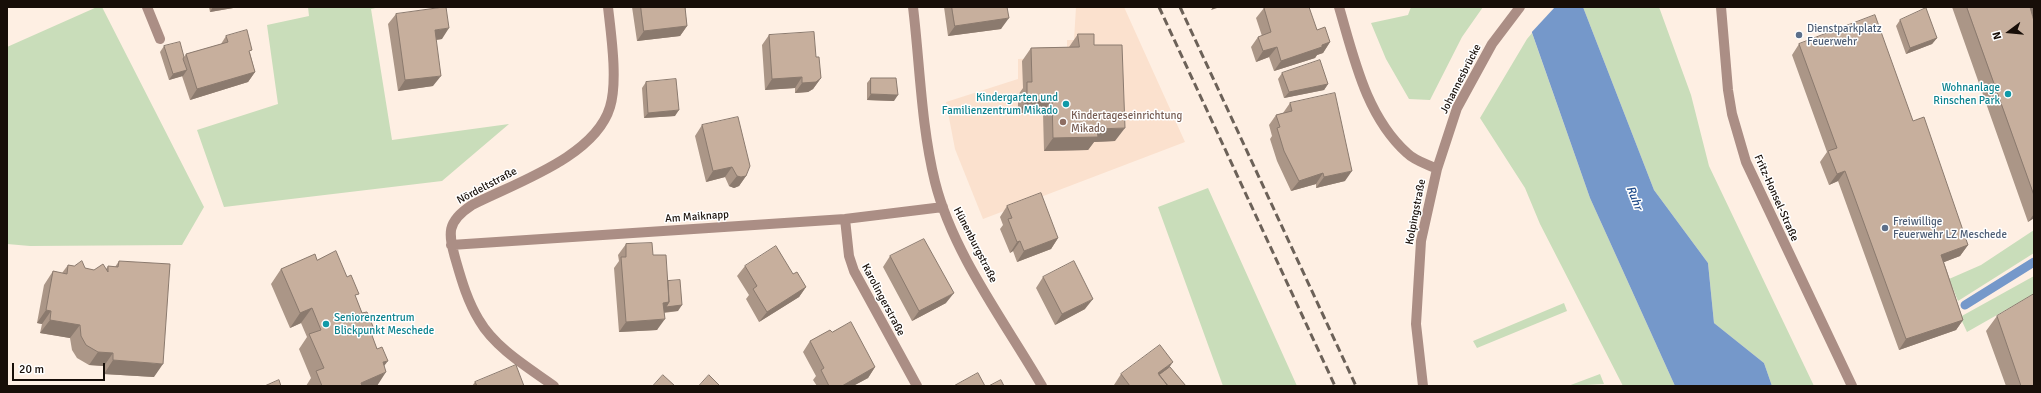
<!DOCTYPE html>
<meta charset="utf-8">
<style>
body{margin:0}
#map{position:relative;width:2041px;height:393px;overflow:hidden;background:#feefe3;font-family:Signika,sans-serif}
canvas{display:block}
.frame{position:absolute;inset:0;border:8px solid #170e08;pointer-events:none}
.north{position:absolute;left:1989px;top:12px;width:40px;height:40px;-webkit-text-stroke:3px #fff;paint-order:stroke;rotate:254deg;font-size:11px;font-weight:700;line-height:16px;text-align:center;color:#170e08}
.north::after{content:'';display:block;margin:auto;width:14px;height:18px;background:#170e08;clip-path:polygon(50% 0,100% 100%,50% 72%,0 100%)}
.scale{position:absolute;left:12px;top:363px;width:93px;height:18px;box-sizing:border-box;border:2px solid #170e08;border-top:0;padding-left:5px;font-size:12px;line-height:14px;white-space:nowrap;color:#170e08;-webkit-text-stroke:3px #fff;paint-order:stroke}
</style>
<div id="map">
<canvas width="2041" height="393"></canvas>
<div class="frame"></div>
<div class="north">N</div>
<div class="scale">20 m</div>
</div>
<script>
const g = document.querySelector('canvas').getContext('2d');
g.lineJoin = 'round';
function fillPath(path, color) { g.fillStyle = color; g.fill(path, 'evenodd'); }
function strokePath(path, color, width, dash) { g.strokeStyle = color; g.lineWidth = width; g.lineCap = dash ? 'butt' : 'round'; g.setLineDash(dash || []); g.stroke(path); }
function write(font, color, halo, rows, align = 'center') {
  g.font = font + ' Signika,sans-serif'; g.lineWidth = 3; g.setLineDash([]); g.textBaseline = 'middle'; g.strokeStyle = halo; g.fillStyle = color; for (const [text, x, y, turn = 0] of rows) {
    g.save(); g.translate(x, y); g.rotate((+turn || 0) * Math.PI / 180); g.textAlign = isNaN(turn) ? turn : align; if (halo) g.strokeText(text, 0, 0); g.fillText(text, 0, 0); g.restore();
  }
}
fillPath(new Path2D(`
 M1076,7H1124L1185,142L983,219L955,149L946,102L1018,79V59L1067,57V40H1074Z`), '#fbe1ce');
fillPath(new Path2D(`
 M97,7H102L204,207L182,245L30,246L7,244V47Z
 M308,7H380L371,9L392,140L509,124L442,181L224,207L197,130L278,104L267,25L309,16Z
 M1411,7H1483L1462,37L1430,100L1409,99L1386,59L1371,23L1408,15Z
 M1583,7H1659L1691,95L1709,166L1814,386H1772L1764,363L1714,323L1708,263L1654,190Z
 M1532,33L1590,198L1675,386H1623L1540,224L1525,188L1480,118L1527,39Z
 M1208,188L1297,386H1223L1158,207Z
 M2034,230V253L1958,301L1949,279L1981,265Z
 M2034,276V294L1967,332L1960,317Z
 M1564,303L1567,311L1477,348L1473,341Z
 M1600,374L1604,384L1568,386Z`), '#c9ddba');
fillPath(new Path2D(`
 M1523,7H1583L1654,190L1708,263L1714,323L1764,363L1772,386H1675L1590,198Z`), '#7598ca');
fillPath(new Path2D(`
 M1521,7H1555L1530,34Z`), '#feefe3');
strokePath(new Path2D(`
 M1965,305L2034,262`), '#7598ca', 9);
strokePath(new Path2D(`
 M147,7L160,39
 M913,7C920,65 921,125 935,182C953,254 1005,322 1042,386
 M1339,7C1354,58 1366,116 1407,153C1415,161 1427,164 1437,169
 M1721,7L1728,90L1732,114L1746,162L1852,386
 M845,219L849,256L854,271L917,386
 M451,245L845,219L943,207
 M554,386C529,368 495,348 479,320C468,302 462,282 456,261C448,233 446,222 472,205C515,183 595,157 610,107C618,81 611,34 608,7
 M1423,386L1416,324L1421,241L1437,169L1457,108L1492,44L1520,7`), '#ab8e85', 10);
strokePath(new Path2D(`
 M1159,7L1335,386
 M1180,7L1356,386`), '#6c6158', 3, [8, 4]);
fillPath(new Path2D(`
 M209,7H239L210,12Z
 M632,7H685L687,26L680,36L637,41Z
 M944,7H1007L1001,29L948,36Z
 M1952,7H2034L2032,16L2034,21V218L2028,222Z
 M1264,8L1317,30L1330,42L1323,53L1317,55L1315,58L1274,71L1269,57L1256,62L1251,47L1258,37L1262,36L1256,18Z
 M396,14L442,39L436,40L433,86L398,91L388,24Z
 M1900,20L1937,38L1932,44L1906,54L1896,26Z
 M1078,34L1094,45L1115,141L1094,142L1088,150L1044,151L1043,113H1018V95L1023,88L1022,61L1031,48L1069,47Z
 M769,35L816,57L821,78L813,89L808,92L795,93V88L765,90L762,45Z
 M226,36L250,53L255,72L248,82L190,100L182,76L169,80L160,52L164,46L184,57L186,54L221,44Z
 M1799,44L1913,121L1968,245L1960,256L1944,262L1963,320L1956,330L1899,350L1838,181L1829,185L1820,162L1827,152L1792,55Z
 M1282,73L1328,84L1324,90L1284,98L1278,79Z
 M871,78L894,101L867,100V83Z
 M646,82L675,116L644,118L642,88Z
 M1290,103L1345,181L1316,188V184L1291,191L1277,161L1270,139L1272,136L1269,125L1276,115L1283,113Z
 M702,125L746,176L739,186L734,188L729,186L725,177L706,182L695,136Z
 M1007,206L1058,238L1051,249L1017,262L1013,251L1010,253L1000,229L1003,225L1000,217Z
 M626,244L653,255L668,281L678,311L664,313L657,330L619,332L614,268L619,261L618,255Z
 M890,256L946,303L912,321L883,267Z
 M317,260L356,298L362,313L374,329L371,334L377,349L384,365L377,386H306L311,378L299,349L307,337L301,323L290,328L271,284L281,269Z
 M119,261L154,377L104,374V366L89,365L77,358L72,350L70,338L40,333L42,324L37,323L44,285L53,271L62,273L68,265L94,270L106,269L108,266L115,267Z
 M745,266L793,274L806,287L799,297L759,322L746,299L749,295L737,276Z
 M1043,277L1085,309L1055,325L1036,288Z
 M1997,316L2034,386H2006L1986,331Z
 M832,332L875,367L868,378L853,386H817L813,380L816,376L803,352L810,341Z
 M1170,367L1186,386H1115L1114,385L1121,374Z
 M475,382L524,386H472Z`), '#ab9687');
fillPath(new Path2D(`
 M213,7H239L210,12Z
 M1213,7H1220L1211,10Z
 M2024,7H2034V16H2017Z
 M1009,18L1001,29L948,36L955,26Z
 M687,26L680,36L637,41L644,31Z
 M449,28L442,39L427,41L435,30Z
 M1937,38L1932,44L1906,54L1910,48Z
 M1330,42L1323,53L1317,55L1315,58L1274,71L1281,61Z
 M1277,47L1269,57L1256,62L1263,51Z
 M187,70L183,76L169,80L173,74Z
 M255,72L248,82L190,100L197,89Z
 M441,76L433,86L398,91L405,80Z
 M802,77L795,88L765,90L772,79Z
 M821,78L813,89L808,92L795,93L802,83Z
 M1328,84L1324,90L1284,98L1289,92Z
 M871,94L898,95L894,101L867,100Z
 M1052,99L1043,113H1018L1027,100Z
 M679,110L675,116L644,118L648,113Z
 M1125,128L1115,141L1094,142L1088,150L1044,151L1053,138L1097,129Z
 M732,167L725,177L706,182L713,171Z
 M1352,171L1345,181L1316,188L1324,177Z
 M1845,171L1838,181L1829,185L1837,174Z
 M1323,173L1316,184L1291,191L1299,181Z
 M737,176H746L739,186L734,188L729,186Z
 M2034,214V218L2028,222Z
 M1058,238L1051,249L1017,262L1024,251Z
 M1020,241L1013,251L1010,253L1017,242Z
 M1968,245L1960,256L1934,266L1941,255Z
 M806,287L799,297L759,322L767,312Z
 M954,293L946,303L912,321L919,311Z
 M1093,299L1085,309L1055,325L1062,314Z
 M669,302L682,305L678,311L656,313L663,303Z
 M312,308L301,323L290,328L300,313Z
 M46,310L51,311L42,324L37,323Z
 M665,319L657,330L619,332L626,322Z
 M50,320L80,325L70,338L40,333Z
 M1963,320L1956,330L1899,350L1906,339Z
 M374,329L364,344L370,330Z
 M98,352L113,353L104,366L89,365Z
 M113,360L163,364L154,377L104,374Z
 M388,361L377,375L383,362Z
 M1173,362L1166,372L1156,380L1158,373Z
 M875,367L868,378L853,386H842Z
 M386,372L377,386H359L361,383Z`), '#8b7a6e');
const building = new Path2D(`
 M444,7H446L449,28L435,30L441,76L405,80L396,14Z
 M641,7H685L687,26L644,31Z
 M952,7H1007L1009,18L955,26Z
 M1266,7H1309L1317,30L1325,27L1330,42L1322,45V47L1281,61L1277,47L1263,51L1258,37L1271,32L1264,8Z
 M1967,7H2030L2034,21V195Z
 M1926,8L1937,38L1910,48L1900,20Z
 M1875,15L1913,121L1924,117L1968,245L1941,255L1963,320L1906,339L1845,171L1837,174L1828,151L1837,148L1799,44Z
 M247,30L252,50L249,51L255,72L197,89L186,54L228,42L226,36Z
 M814,32L816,57H819L821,78L816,82L802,83V77L772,79L769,35Z
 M1078,34H1094V45H1122L1125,128L1097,129L1098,137L1053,138L1052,99L1027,100V82H1032L1031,48L1079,47Z
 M180,42L184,57L183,59L187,70L173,74L164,46Z
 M1320,60L1328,84L1289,92L1282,73Z
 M871,78H896L898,95L871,94Z
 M676,79L679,110L648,113L646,82Z
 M1335,93L1352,171L1324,177L1323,173L1299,181L1284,151L1277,128L1280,127L1276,115L1292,111L1290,103Z
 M738,117L750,166L746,176L741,177L737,176L732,167L713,171L702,125Z
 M1041,193L1058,238L1024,251L1020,241L1017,242L1008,219L1012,218L1007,206Z
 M924,239L954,293L919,311L890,256Z
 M652,243L653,255H666L669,302L663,303L665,319L626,322L621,257H626V244Z
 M776,246L793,274L797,272L806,287L767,312L753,289L757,286L745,266Z
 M336,251L347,277L351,275L359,294L355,295L362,313L367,312L374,329L370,330L377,349L382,347L388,361L383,362L386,372L361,383L362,386H322L316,371L324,368L309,334L321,330L312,308L300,313L281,269L315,254L317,260Z
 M82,261L85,268L94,270L103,264L108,272V266L118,267L119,261L170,264L163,364L113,360V353L98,352L86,345L81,336L80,325L50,320L51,311L46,310L53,271L67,274L68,265L74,266Z
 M1074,261L1093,299L1062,314L1043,277Z
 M680,280L682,305L666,307L669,302L668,281Z
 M2034,294V386H2021L1997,316Z
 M851,322L875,367L842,386H829L821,370L824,368L810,341L830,330L832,332Z
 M1160,345L1173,362L1158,373L1168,386H1130L1121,374Z
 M516,365L524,386H477L475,382Z
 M1170,367L1186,386H1168L1159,375Z
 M978,373L985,386H954Z
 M663,375L675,386H653Z
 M709,375L720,386H699Z
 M279,380L281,386H265Z
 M1001,380L1004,386H989Z`);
fillPath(building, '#c7af9d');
strokePath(building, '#8b7a6e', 1);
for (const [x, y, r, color] of [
 [1799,35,4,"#5c6f8a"],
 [2008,94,4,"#0f9aa8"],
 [1066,104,4,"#0f9aa8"],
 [1063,122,4,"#8d6e63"],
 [1885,228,4,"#5c6f8a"],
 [326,324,4,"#0f9aa8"]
]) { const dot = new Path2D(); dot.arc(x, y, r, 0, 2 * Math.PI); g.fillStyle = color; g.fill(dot); strokePath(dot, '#fff', 1.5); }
write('11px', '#4e5e75', '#fff', [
 ["Dienstparkplatz",1807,29],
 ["Feuerwehr",1807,42],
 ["Freiwillige",1893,222],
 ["Feuerwehr LZ Meschede",1893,235]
], 'left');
write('11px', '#170e08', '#fff', [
 ["Johannesbrücke",1461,79,-63],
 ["Nördeltstraße",487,186,-28],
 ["Fritz-Honsel-Straße",1776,198,66],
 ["Kolpingstraße",1416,212,-79],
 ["Am Maiknapp",697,217,-4],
 ["Hünenburgstraße",975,245,63],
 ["Karolingerstraße",883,300,62]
]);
write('11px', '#0d838f', '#fff', [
 ["Wohnanlage",2000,88],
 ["Rinschen Park",2000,101],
 ["Kindergarten und",1058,98],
 ["Familienzentrum Mikado",1058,111],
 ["Seniorenzentrum",334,318,"left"],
 ["Blickpunkt Meschede",334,331,"left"]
], 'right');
write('11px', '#785e54', '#fff', [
 ["Kindertageseinrichtung",1071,116],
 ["Mikado",1071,129]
], 'left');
write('italic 12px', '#224e8c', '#fff', [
 ["Ruhr",1634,198,68]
]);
</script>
